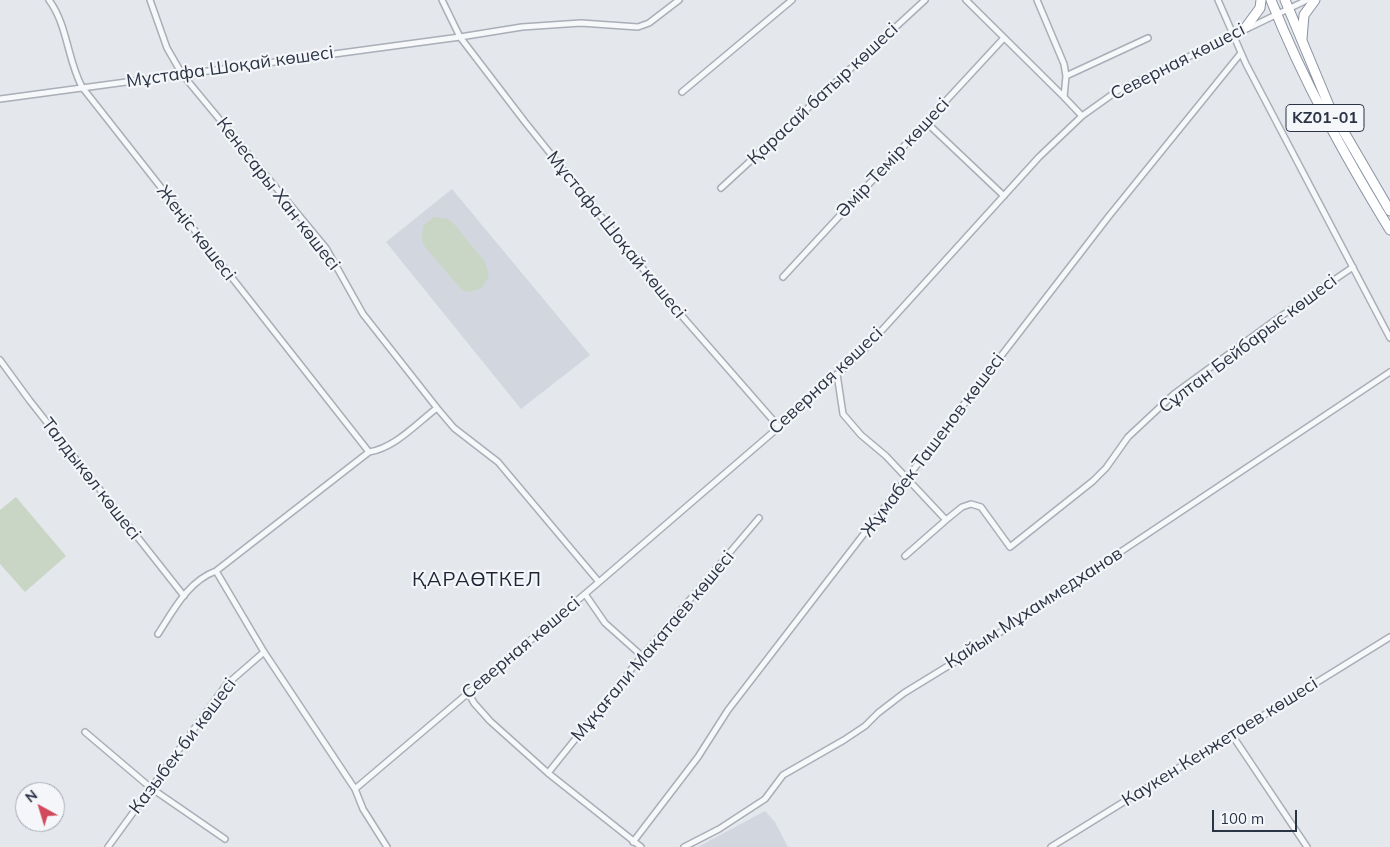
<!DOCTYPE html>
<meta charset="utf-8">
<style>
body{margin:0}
#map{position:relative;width:1390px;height:847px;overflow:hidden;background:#e4e7ec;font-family:Mulish,sans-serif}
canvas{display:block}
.north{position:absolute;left:15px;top:782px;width:50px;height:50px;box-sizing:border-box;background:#f4f6f9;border:1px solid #a4a8b1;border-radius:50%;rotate:321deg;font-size:14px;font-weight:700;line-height:20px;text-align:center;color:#2b3445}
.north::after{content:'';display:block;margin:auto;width:18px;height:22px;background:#d1495b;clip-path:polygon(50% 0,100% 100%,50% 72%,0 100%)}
.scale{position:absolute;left:1212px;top:810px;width:85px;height:22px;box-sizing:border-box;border:2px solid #2b3445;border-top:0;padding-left:6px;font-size:15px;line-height:18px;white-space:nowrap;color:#2b3445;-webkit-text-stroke:4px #f4f6f9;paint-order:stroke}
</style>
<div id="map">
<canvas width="1390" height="847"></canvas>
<div class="north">N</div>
<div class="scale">100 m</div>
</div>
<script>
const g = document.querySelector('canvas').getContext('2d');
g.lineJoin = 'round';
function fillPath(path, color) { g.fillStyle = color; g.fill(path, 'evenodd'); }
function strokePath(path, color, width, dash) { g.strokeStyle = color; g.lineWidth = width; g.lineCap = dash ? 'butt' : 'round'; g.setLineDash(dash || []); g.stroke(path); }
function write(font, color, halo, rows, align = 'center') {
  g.font = font + ' Mulish,sans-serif'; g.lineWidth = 4.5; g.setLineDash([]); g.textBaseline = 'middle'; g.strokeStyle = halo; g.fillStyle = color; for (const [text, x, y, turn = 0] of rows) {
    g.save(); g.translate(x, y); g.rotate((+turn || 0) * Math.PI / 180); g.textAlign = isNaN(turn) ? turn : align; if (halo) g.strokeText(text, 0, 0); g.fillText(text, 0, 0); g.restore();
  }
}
fillPath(new Path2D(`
 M452,189L590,355L521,409L386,242Z
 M765,811L775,822L788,847H698Z`), '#d2d6de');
fillPath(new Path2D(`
 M434,217L448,219L454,224L485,262L489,276L482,288L469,292L462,290L425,247L422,240L423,226Z
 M16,497L66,556L25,592L0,564V510Z`), '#c9d6c5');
const street = new Path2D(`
 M49,0C68,26 67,59 82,87L369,452
 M150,0L167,48L182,74L326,248L363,314L437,408L454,428L498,462L599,582
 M442,0L460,37L522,27L581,23L638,27L649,23L679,0
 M966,0L1064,97
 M1037,0L1064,64L1066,76L1064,97L1082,116
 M1218,0L1246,64L1390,338
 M1066,76L1148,38
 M682,92L792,0
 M0,99L460,37L525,122L668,300L779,427
 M927,123L1004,196
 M721,188L925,0
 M783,277L1003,39
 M0,360L30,401L184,596
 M837,374L843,414L861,435L886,456L946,520L962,507L971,504L981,507L1010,547L1093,481L1106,468L1128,437L1174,394L1274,321L1353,267
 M905,556L946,520
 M216,571L264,652L355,789L363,809L387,847
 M585,594L605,623L642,656
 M158,634C173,611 188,581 216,571L369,452C395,448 417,423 437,408
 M468,692L474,703L490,721L548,773L641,847
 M85,732L151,788L225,839
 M1232,735L1307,847
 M548,773L642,656L759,518
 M355,789L599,582L779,427L864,350L1039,157L1082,116L1117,91L1307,0
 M633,842L698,757L728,710L1109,216L1241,53
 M108,847L226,685L264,652
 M684,847L719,829L765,799L783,775L844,740L865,726L878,713L904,693L966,655L1390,372
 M1051,847L1390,637`);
const highway = new Path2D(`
 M1271,0C1303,81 1345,156 1390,230
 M1285,0L1330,108L1390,211
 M1246,27L1260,8L1261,0
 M1302,39L1304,15L1315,0`);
strokePath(street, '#a9aeb7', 8);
strokePath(highway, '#8b94a3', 11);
strokePath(street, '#f7f8fa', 5);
strokePath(highway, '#fff', 9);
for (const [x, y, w] of [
 [1325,118,78]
]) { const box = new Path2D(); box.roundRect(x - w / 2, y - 13.5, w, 27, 4); g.fillStyle = '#f4f6f9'; g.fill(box); strokePath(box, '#2b3445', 1); }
write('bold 16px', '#2b3445', null, [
 ["KZ01-01",1325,118]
]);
write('18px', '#2b3445', '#f4f6f9', [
 ["Северная көшесі",1178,62,-27],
 ["Мұстафа Шоқай көшесі",230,67,-8],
 ["Қарасай батыр көшесі",823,94,-43],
 ["Әмір Темір көшесі",893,158,-47],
 ["Кенесары Хан көшесі",278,194,52],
 ["Жеңіс көшесі",196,233,52],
 ["Мұстафа Шоқай көшесі",616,235,51],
 ["Сұлтан Бейбарыс көшесі",1248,344,-37],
 ["Северная көшесі",826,381,-43],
 ["Жұмабек Ташенов көшесі",933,445,-53],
 ["Талдыкөл көшесі",91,479,52],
 ["Қайым Мұхаммедханов",1034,608,-33],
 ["Мұқағали Мақатаев көшесі",653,646,-50],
 ["Северная көшесі",521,648,-40],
 ["Каукен Кенжетаев көшесі",1220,742,-32],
 ["Казыбек би көшесі",183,746,-53]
]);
g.letterSpacing = '1px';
write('20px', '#1d2536', '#f4f6f9', [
 ["ҚАРАӨТКЕЛ",477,580]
]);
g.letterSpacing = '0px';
</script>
